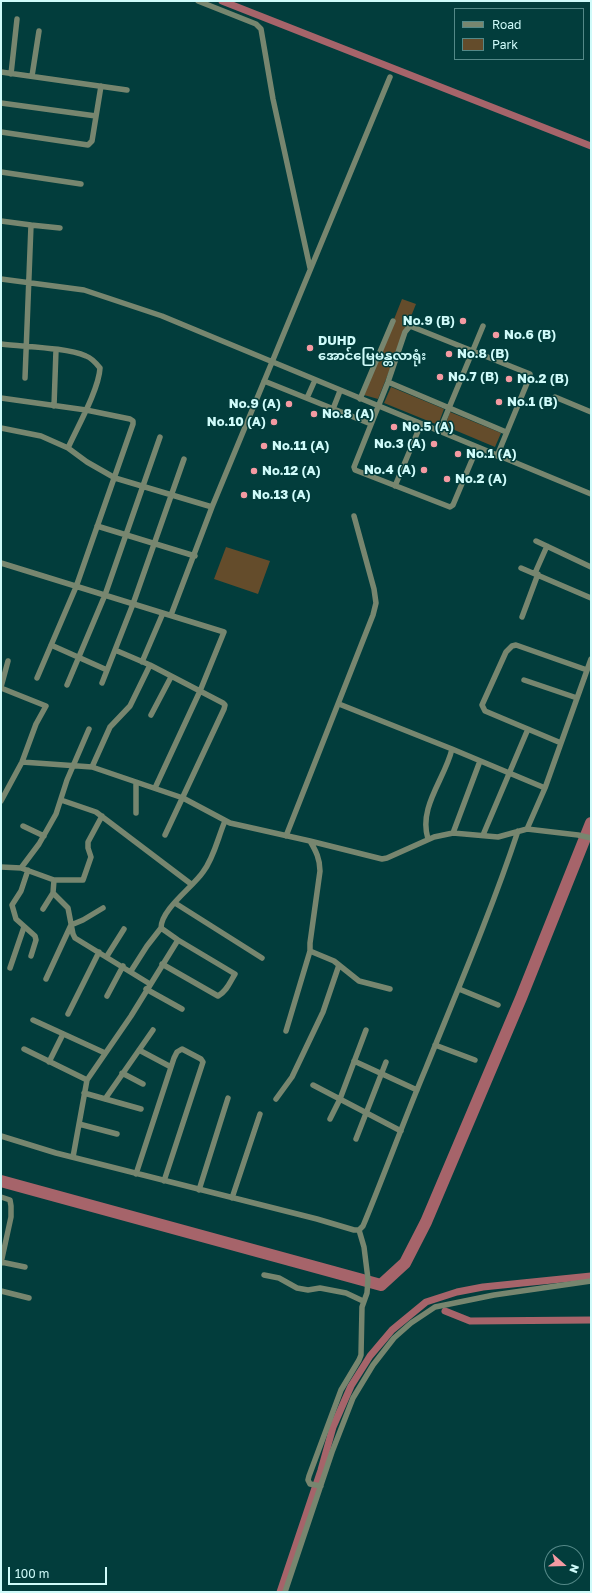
<!DOCTYPE html>
<meta charset="utf-8">
<style>
body{margin:0}
#map{position:relative;width:592px;height:1593px;overflow:hidden;background:#023d3c;font-family:"Golos Text",sans-serif}
canvas{display:block}
.frame{position:absolute;inset:0;border:2px solid #cffbfa;pointer-events:none}
.legend{position:absolute;left:454px;top:8px;width:130px;height:52px;box-sizing:border-box;background:#023d3c;border:1px solid #548988;margin:0;padding:5px 7px;list-style:none;font-size:12px;color:#cffbfa}
.legend li{display:flex;align-items:center;gap:8px;height:20px}
.legend b{width:20px;border:1px solid #548988}
.north{position:absolute;left:544px;top:1545px;width:40px;height:40px;box-sizing:border-box;background:#023d3c;border:1px solid #548988;border-radius:50%;rotate:110deg;font-size:11px;font-weight:700;line-height:16px;text-align:center;color:#cffbfa}
.north::after{content:'';display:block;margin:auto;width:14px;height:18px;background:#f49aa2;clip-path:polygon(50% 0,100% 100%,50% 72%,0 100%)}
.scale{position:absolute;left:8px;top:1567px;width:99px;height:18px;box-sizing:border-box;border:2px solid #cffbfa;border-top:0;padding-left:5px;font-size:12px;line-height:14px;white-space:nowrap;color:#cffbfa;-webkit-text-stroke:3px #023d3c;paint-order:stroke}
</style>
<div id="map">
<canvas width="592" height="1593"></canvas>
<div class="frame"></div>
<ul class="legend">
<li><b style="height:5px;background:#77866f"></b>Road</li>
<li><b style="height:11px;background:#644c2b"></b>Park</li>
</ul>
<div class="north">N</div>
<div class="scale">100 m</div>
</div>
<script>
const g = document.querySelector('canvas').getContext('2d');
g.lineJoin = 'round';
function fillPath(path, color) { g.fillStyle = color; g.fill(path, 'evenodd'); }
function strokePath(path, color, width, dash) { g.strokeStyle = color; g.lineWidth = width; g.lineCap = dash ? 'butt' : 'round'; g.setLineDash(dash || []); g.stroke(path); }
function write(font, color, halo, rows, align = 'center') {
  g.font = font + ' "Golos Text","Noto Sans Myanmar",sans-serif'; g.lineWidth = 3; g.setLineDash([]); g.textBaseline = 'middle'; g.strokeStyle = halo; g.fillStyle = color; for (const [text, x, y, turn = 0] of rows) {
    g.save(); g.translate(x, y); g.rotate((+turn || 0) * Math.PI / 180); g.textAlign = isNaN(turn) ? turn : align; if (halo) g.strokeText(text, 0, 0); g.fillText(text, 0, 0); g.restore();
  }
}
fillPath(new Path2D(`
 M402,299L416,304L378,399L364,395Z
 M391,387L444,409L438,425L384,403Z
 M450,412L501,433L495,447L445,426Z
 M226,547L270,561L258,594L214,579Z`), '#644c2b');
strokePath(new Path2D(`
 M222,1L591,146
 M445,1311L470,1321L591,1320
 M280,1592L321,1470L333,1427L351,1386L370,1356L392,1330L426,1302L457,1292L483,1287L591,1276`), '#a6646a', 7);
strokePath(new Path2D(`
 M1,1181L381,1285L405,1263L426,1222L521,998L591,823`), '#a6646a', 12);
strokePath(new Path2D(`
 M198,1L256,24L261,29L273,99L310,268
 M1,72L127,90
 M11,74L17,19
 M32,76L39,31
 M1,103L96,116
 M1,132L88,145L92,141L101,86
 M1,172L81,184
 M1,221L31,225L25,378
 M31,225L60,228
 M1,279L84,290L162,316L591,494
 M1,344C24,347 65,347 86,356C92,358 96,363 100,368C99,389 77,428 68,448
 M264,381L371,424
 M388,382L506,432
 M555,397L591,412
 M1,398L86,410L130,419L133,421V424L76,587L37,678
 M307,398L315,380
 M360,399L393,321
 M54,406L56,350
 M333,409L340,391
 M1,428L41,436L68,448L87,462L115,478L212,507
 M439,432L483,326
 M477,448L453,505L450,507L355,470L354,467L388,382L405,332L410,326L530,374V376L497,456
 M395,486L421,424
 M97,526L195,556
 M536,541L591,567
 M1,563L224,632L200,691L155,788
 M521,568L591,598
 M535,573L547,546
 M171,615L212,507L390,77
 M522,617L538,574
 M51,645L107,670
 M115,650L150,665
 M142,662L163,613
 M524,680L577,698
 M102,683L133,604L184,459
 M67,685L105,595L160,437
 M1,687L8,661
 M1,688L46,706L36,724L22,762L1,801
 M339,704L452,749
 M151,715L171,677
 M561,743L485,711L482,705L506,652L512,646L516,645L587,670
 M22,762L92,767L183,798L230,823L310,841C316,851 320,859 320,871L310,943V951L286,1031
 M92,767L110,727L130,706L150,665L223,703L225,705L224,709L165,835
 M61,800L96,812L191,884
 M136,813V782
 M23,826L44,836
 M527,829L545,788L591,659
 M453,833L480,761
 M483,835L528,729
 M286,836L373,615L376,603L374,589L354,516
 M428,839C418,807 445,779 452,749L545,788
 M310,841L382,859L387,858L434,837L453,833L498,837L527,829L578,835L591,838
 M1,867L21,868L39,844L56,814L67,780L89,729
 M21,868L54,880H83L91,857L88,848V842L102,816
 M28,870L21,891L12,905L16,919L35,936L36,940L31,956
 M53,893L68,908L73,934L75,938L150,984
 M175,903L262,958
 M43,909L53,893L54,880
 M310,951L334,961L359,981L390,989
 M107,956L124,929
 M162,964L218,996C227,991 230,982 235,974L178,940L161,928C161,909 193,887 203,872C214,858 218,837 225,821
 M10,968L24,927
 M131,971L147,946L161,928
 M46,979L71,925L83,920L103,908
 M146,989L182,1009
 M459,989L498,1005
 M107,996L123,966
 M68,1014L99,952
 M33,1020L105,1053
 M435,1045L475,1060
 M24,1049L87,1080
 M139,1050L171,1067
 M354,1061L417,1090
 M49,1062L63,1034
 M122,1073L143,1084
 M313,1085L401,1131
 M84,1093L141,1109
 M105,1099L153,1030
 M276,1099L292,1077L323,1012L339,965
 M330,1119L340,1099L366,1030
 M79,1124L117,1134
 M1,1136L56,1153L317,1219L354,1230H359L363,1226C385,1173 404,1120 426,1068C458,989 491,912 518,831
 M356,1139L386,1062
 M73,1157L87,1080L131,1016L178,940
 M136,1174L174,1058L177,1052L182,1049L201,1059L203,1062L164,1181
 M199,1190L228,1098
 M1,1197L10,1200L11,1206V1217L1,1263
 M232,1198L260,1114
 M1,1262L25,1267
 M264,1275L279,1278L297,1288L308,1290L320,1288L346,1293L363,1301
 M1,1291L29,1298
 M321,1486L310,1484L308,1480L309,1476L341,1390L359,1360L361,1355L362,1307L367,1293L368,1279L364,1247L359,1230
 M285,1592L332,1452L353,1398L373,1365L394,1338L411,1323L435,1307L494,1295L591,1281`), '#77866f', 5.5);
for (const [x, y, r, color] of [
 [463,321,4,"#f49aa2"],
 [496,335,4,"#f49aa2"],
 [310,348,4,"#f49aa2"],
 [449,354,4,"#f49aa2"],
 [440,377,4,"#f49aa2"],
 [509,379,4,"#f49aa2"],
 [499,402,4,"#f49aa2"],
 [289,404,4,"#f49aa2"],
 [314,414,4,"#f49aa2"],
 [274,422,4,"#f49aa2"],
 [394,427,4,"#f49aa2"],
 [434,444,4,"#f49aa2"],
 [264,446,4,"#f49aa2"],
 [458,454,4,"#f49aa2"],
 [424,470,4,"#f49aa2"],
 [254,471,4,"#f49aa2"],
 [447,479,4,"#f49aa2"],
 [244,495,4,"#f49aa2"]
]) { const dot = new Path2D(); dot.arc(x, y, r, 0, 2 * Math.PI); g.fillStyle = color; g.fill(dot); strokePath(dot, '#023d3c', 1.5); }
write('bold 13px', '#cffbfa', '#023d3c', [
 ["No.9 (B)",455,321,"right"],
 ["No.6 (B)",504,335],
 ["DUHD",318,341],
 ["အောင်မြေမန္တလာရုံး",318,356],
 ["No.8 (B)",457,354],
 ["No.7 (B)",448,377],
 ["No.2 (B)",517,379],
 ["No.1 (B)",507,402],
 ["No.9 (A)",281,404,"right"],
 ["No.8 (A)",322,414],
 ["No.10 (A)",266,422,"right"],
 ["No.5 (A)",402,427],
 ["No.3 (A)",426,444,"right"],
 ["No.11 (A)",272,446],
 ["No.1 (A)",466,454],
 ["No.4 (A)",416,470,"right"],
 ["No.12 (A)",262,471],
 ["No.2 (A)",455,479],
 ["No.13 (A)",252,495]
], 'left');
</script>
